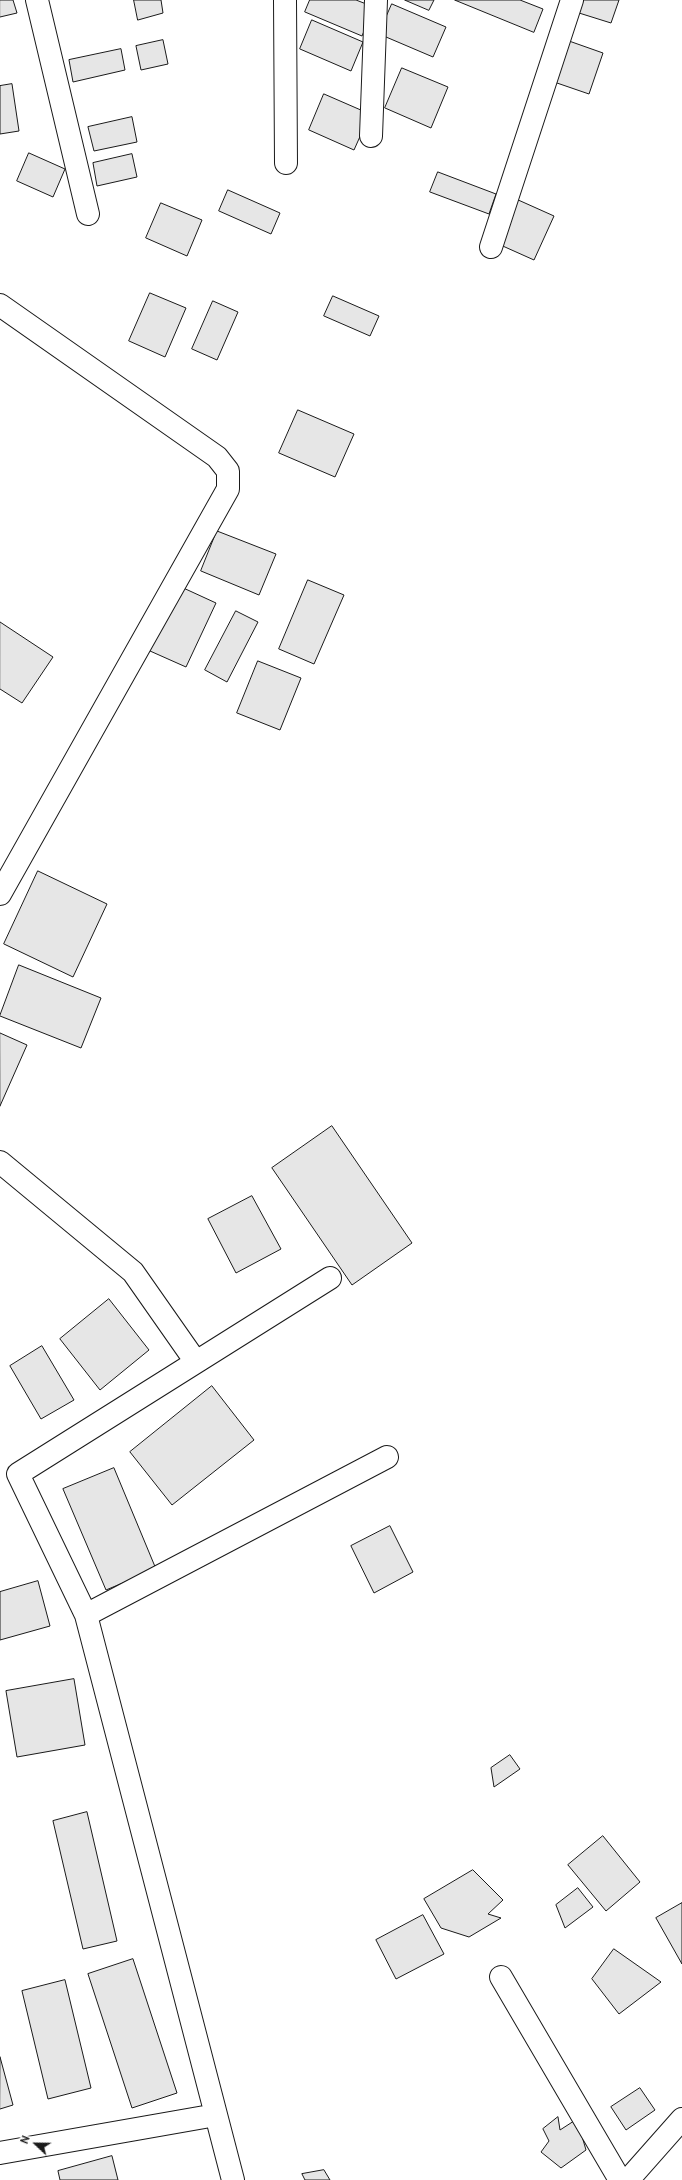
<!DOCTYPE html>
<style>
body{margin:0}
#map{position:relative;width:682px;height:2180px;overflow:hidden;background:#fff;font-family:Cabin,sans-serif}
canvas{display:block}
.north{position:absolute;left:16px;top:2124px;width:40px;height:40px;-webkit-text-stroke:3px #fff;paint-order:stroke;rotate:292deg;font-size:11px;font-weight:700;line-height:16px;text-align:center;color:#1a1a1a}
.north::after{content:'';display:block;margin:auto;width:14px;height:18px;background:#1a1a1a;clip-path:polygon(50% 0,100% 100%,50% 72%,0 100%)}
</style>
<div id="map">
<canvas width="682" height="2180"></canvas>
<div class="north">N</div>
</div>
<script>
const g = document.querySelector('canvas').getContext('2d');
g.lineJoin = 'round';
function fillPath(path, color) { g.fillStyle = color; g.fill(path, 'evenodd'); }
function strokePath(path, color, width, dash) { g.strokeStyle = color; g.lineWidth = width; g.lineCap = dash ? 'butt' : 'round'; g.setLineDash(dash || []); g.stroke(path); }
const building = new Path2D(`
 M0,0H13L17,13L0,17Z
 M134,0H161L163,13L138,20Z
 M310,0H356L374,7L362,36L305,12Z
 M405,0H434L429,10Z
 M455,0H520L543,9L534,32Z
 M584,0H619L611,23L579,13Z
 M392,4L446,27L433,57L379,34Z
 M312,20L363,42L351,71L300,49Z
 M163,40L168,64L141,70L136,46Z
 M569,41L603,53L589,94L554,82Z
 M121,49L125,70L73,82L69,60Z
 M402,68L448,87L431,128L385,108Z
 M12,84L19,131L0,134V86Z
 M324,94L370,114L354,150L309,130Z
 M132,117L137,142L94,151L88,127Z
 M29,153L65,169L53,197L17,181Z
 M132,154L137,177L97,186L93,163Z
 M438,172L496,194L489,214L430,192Z
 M228,190L280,213L271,234L219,211Z
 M516,199L554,216L534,260L496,243Z
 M161,203L202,220L187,256L146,238Z
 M150,293L186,308L165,357L129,341Z
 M333,296L379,316L370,336L324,316Z
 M213,301L238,312L217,360L192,349Z
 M298,410L354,434L335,477L279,453Z
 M217,531L276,554L259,595L201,571Z
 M308,580L344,595L314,664L279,649Z
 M179,586L216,603L186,667L150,651Z
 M236,611L258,622L227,682L205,670Z
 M0,622L53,657L22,703L0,689Z
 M258,661L301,678L280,730L237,713Z
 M38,871L107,904L73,977L4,944Z
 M19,965L101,998L81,1048L0,1016Z
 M0,1033L27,1045L0,1106Z
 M332,1126L412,1243L352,1285L272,1168Z
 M252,1196L281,1249L236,1273L208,1219Z
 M109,1299L149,1350L100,1390L60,1339Z
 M42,1346L74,1400L41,1419L10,1366Z
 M212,1386L254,1440L172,1505L130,1452Z
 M114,1468L156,1569L106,1590L63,1489Z
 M390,1526L413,1572L374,1593L351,1546Z
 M38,1581L50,1626L0,1640V1592Z
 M74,1679L85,1745L17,1757L6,1691Z
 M510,1755L520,1769L494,1787L491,1768Z
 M87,1812L117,1941L83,1949L53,1821Z
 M603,1836L640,1882L606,1911L568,1865Z
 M473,1870L503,1900L488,1914L501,1918L469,1937L441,1928L424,1899Z
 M578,1888L593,1907L565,1928L556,1905Z
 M682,1903V1964L656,1918Z
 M423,1915L444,1954L396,1979L376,1940Z
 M614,1949L661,1982L619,2014L592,1979Z
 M133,1959L177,2093L132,2108L88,1974Z
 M65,1980L91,2088L48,2099L22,1991Z
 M0,2057L13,2105L0,2109Z
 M640,2088L655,2110L626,2130L611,2107Z
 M558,2117L560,2130L577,2119L586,2150L561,2168L541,2152L549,2141L543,2129Z
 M112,2156L118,2180H60L58,2171Z
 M324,2170L330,2180H305L302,2174Z`);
fillPath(building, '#e6e6e6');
strokePath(building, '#1a1a1a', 1);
const street = new Path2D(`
 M37,0L88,214
 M285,0L286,163
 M371,136L376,0
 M491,247L572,0
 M0,305L217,457L228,471V489L0,894
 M0,1162L133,1272L196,1362
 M86,1615L387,1457
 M501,1977L620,2180
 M0,2153L216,2115
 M233,2180L86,1615L18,1474L330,1278
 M628,2180L682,2119`);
strokePath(street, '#1a1a1a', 24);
strokePath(street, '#fff', 22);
</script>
